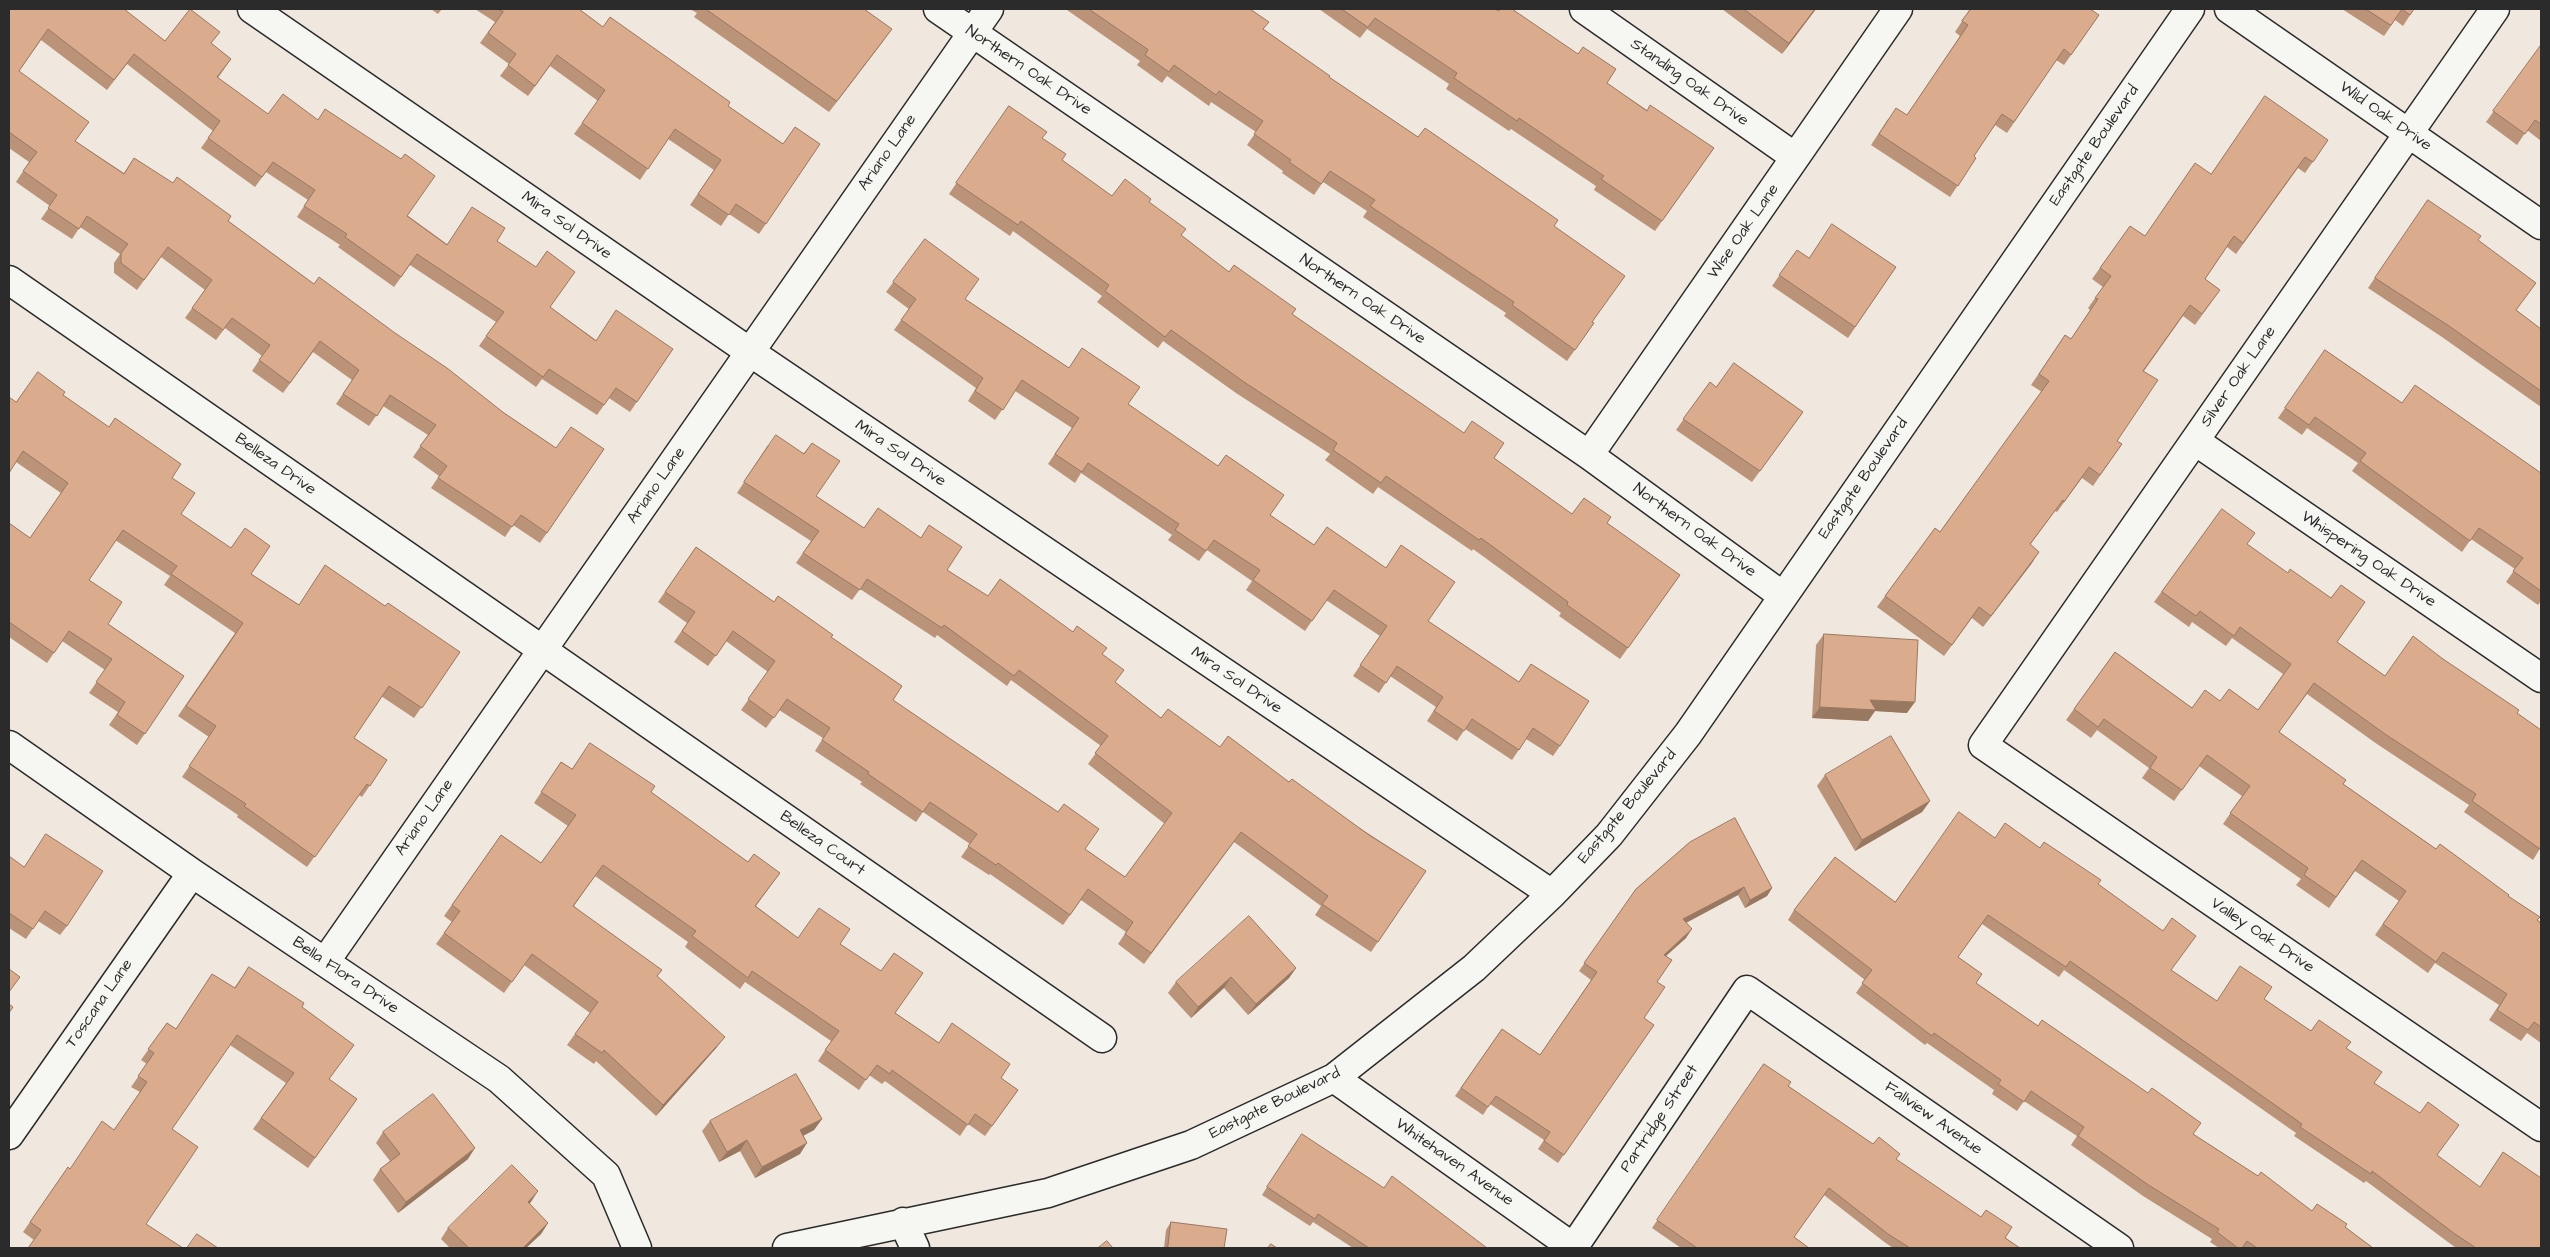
<!DOCTYPE html>
<style>
body{margin:0}
#map{position:relative;width:2550px;height:1257px;overflow:hidden;background:#f0e7de;font-family:"Architects Daughter",sans-serif}
canvas{display:block}
.frame{position:absolute;inset:0;border:10px solid #2b2b2b;pointer-events:none}
</style>
<div id="map">
<canvas width="2550" height="1257"></canvas>
<div class="frame"></div>
</div>
<script>
const g = document.querySelector('canvas').getContext('2d');
g.lineJoin = 'round';
function strokePath(path, color, width, dash) { g.strokeStyle = color; g.lineWidth = width; g.lineCap = dash ? 'butt' : 'round'; g.setLineDash(dash || []); g.stroke(path); }
function fillPath(path, color) { g.fillStyle = color; g.fill(path, 'evenodd'); }
function write(font, color, halo, rows, align = 'center') {
  g.font = font + ' "Architects Daughter",sans-serif'; g.lineWidth = 4; g.setLineDash([]); g.textBaseline = 'middle'; g.strokeStyle = halo; g.fillStyle = color; for (const [text, x, y, turn = 0] of rows) {
    g.save(); g.translate(x, y); g.rotate((+turn || 0) * Math.PI / 180); g.textAlign = isNaN(turn) ? turn : align; if (halo) g.strokeText(text, 0, 0); g.fillText(text, 0, 0); g.restore();
  }
}
const minor = new Path2D(`
 M252,9L750,352L1552,894
 M938,9L1589,455L1783,596
 M1584,9L1795,157
 M2229,9L2541,225
 M2495,9L1983,745L2541,1127
 M9,280L1102,1038
 M2195,441L2541,678
 M1589,455L1898,9
 M9,745L192,873L499,1079L606,1175L637,1248
 M325,962L989,9
 M1334,1078L1574,1248
 M9,1135L192,873
 M903,1222L915,1248
 M787,1248L1048,1193L1191,1145L1334,1078L1474,968L1552,894L1609,835L1688,734L2190,9
 M1573,1248L1747,990L2119,1248`);
strokePath(minor, '#2b2b2b', 31);
strokePath(minor, '#f6f6f2', 28);
fillPath(new Path2D(`
 M9,9L165,41L212,44L231,59L218,78L447,244L497,241L550,307L596,340L673,349L630,412L609,398L597,415L542,379L536,387L479,346L496,322L410,265L394,287L338,247L340,245L297,217L308,200L266,172L255,187L201,148L213,131L127,64L107,90L41,40L19,71L75,141L124,173L134,158L228,221L314,284L556,448L604,449L540,543L513,525L505,537L431,488L439,476L413,457L428,435L383,406L369,426L336,404L352,380L313,352L283,393L252,371L262,356L225,328L216,340L185,318L205,290L161,257L137,290L114,273V263L120,254L80,227L72,239L41,219L50,206L16,182L29,162L9,148Z
 M431,9H442L438,14Z
 M475,9H579L603,27L728,106L783,144H820L759,234L729,214L721,226L690,205L714,170L668,139L640,180L574,134L598,101L550,66L528,96L500,76L509,64L480,43L495,22Z
 M690,9H864L884,40L829,112L694,17L697,13Z
 M1068,9H1250L1263,29L1329,77L1418,137L1554,226L1592,322L1594,323L1567,361L1504,316L1506,313L1363,217L1367,211L1323,182L1314,195L1282,173L1283,171L1247,145L1256,132L1211,102L1209,106L1167,76L1162,83L1137,65L1140,61L1067,10Z
 M1319,9H1495L1647,110L1714,148L1655,231L1594,190L1596,186L1511,129L1509,131L1446,89L1449,84L1367,29L1360,38Z
 M1722,9H1816L1782,54Z
 M1970,9L2099,15L2064,65L2056,60L2007,133L1995,125L1974,156L1976,158L1950,197L1871,145L1888,119L1907,115L1960,36L1955,32Z
 M2342,9H2414L2403,26L2395,20L2384,36Z
 M2541,45V141L2527,130L2517,145L2486,122Z
 M1009,106L1042,138L1062,160L1112,196L1149,202L1181,235L1229,272L1292,314L1572,514L1607,523L1680,575L1620,659L1559,616L1561,613L1473,549L1472,551L1378,487L1373,494L1325,460L1330,454L1236,393L1163,341L1158,348L1097,302L1102,296L1013,231L1010,236L949,194Z
 M2328,140L2305,173L2298,168L2236,254L2227,247L2205,279L2220,290L2195,325L2183,316L2144,371L2117,441L2122,444L2093,486L2082,478L2057,512L2055,511L2030,545L2032,563L1983,627L1972,618L1944,656L1877,607L1935,528L1940,532L2042,392L2031,385L2065,335L2071,339L2090,310L2088,308L2103,287L2092,279L2130,226L2145,236L2211,174Z
 M2428,200L2478,240L2516,310L2541,329V407L2442,337L2368,288Z
 M925,239L965,299L1069,368L1128,404L1270,515L1314,545L1519,682L1531,664L1560,746L1553,756L1526,739L1512,760L1465,729L1457,741L1427,721L1436,707L1390,676L1379,693L1353,676L1380,636L1326,600L1305,631L1246,590L1252,581L1207,550L1199,561L1168,540L1172,535L1081,473L1075,483L1048,464L1072,428L1015,391L995,420L968,401L976,388L894,330L909,309L886,292Z
 M1797,250L1809,258L1896,267L1848,338L1772,286Z
 M2325,350L2402,403L2541,473V601L2538,605L2506,582L2515,569L2471,539L2462,552L2352,471L2358,463L2307,428L2302,435L2278,418Z
 M1710,382L1716,387L1803,412L1752,482L1676,430Z
 M63,395L172,478L181,514L251,574L299,605L385,606L460,652L414,718L381,696L354,738L387,760L362,797L359,795L307,867L237,817L238,815L182,777L209,737L178,716L235,633L164,585L170,576L115,540L89,580L108,624L184,676L137,745L109,725L118,712L89,693L105,670L62,641L47,663L9,637V523L30,538L61,493L16,462V402Z
 M812,443L816,496L864,528L947,570L988,596L1103,655L1115,682L1161,718L1289,782L1426,871L1371,952L1315,915L1321,906L1234,842L1144,964L1118,944L1126,932L1081,900L1063,925L990,874L989,875L961,857L970,844L923,812L916,822L860,784L862,782L815,751L823,738L779,710L766,728L741,710L768,672L726,641L708,666L674,642L687,623L658,602L696,547L774,602L831,637L893,700L1085,849L1125,877L1165,824L1088,764L1101,746L1011,680L1007,686L937,635L935,638L860,589L852,600L796,563L811,541L737,493L768,445L804,453Z
 M2222,509L2247,544L2337,642L2385,676L2443,659L2517,713L2541,847L2533,860L2464,812L2469,805L2377,744L2307,694L2279,732L2343,784L2436,849L2508,896L2541,923V1043L2527,1033L2521,1041L2489,1020L2499,1005L2435,963L2428,973L2375,935L2399,901L2355,871L2329,908L2296,885L2301,879L2223,824L2242,796L2199,766L2174,801L2142,778L2149,768L2097,730L2091,738L2066,720L2115,652L2192,708L2220,701L2258,710L2283,674L2232,638L2226,646L2192,622L2189,627L2154,602Z
 M1824,634L1907,713L1875,711L1868,721L1812,718L1816,645Z
 M561,762L572,769L651,792L748,862L780,873L756,906L798,938L840,944L895,1013L939,1043L1001,1078L1018,1090L985,1136L968,1124L960,1136L885,1081L882,1084L869,1075L859,1090L818,1061L831,1041L745,982L740,989L685,947L688,942L595,876L574,906L657,976L717,1047L656,1116L596,1061L594,1064L567,1045L590,1013L524,965L504,993L436,944L452,922L444,916L501,835L541,863L568,826L534,803Z
 M1825,775L1930,801L1922,812L1855,851L1817,786Z
 M1995,838L2040,848L2098,884L2171,970L2216,1001L2264,999L2311,1031L2346,1048L2374,1083L2437,1155L2541,1248H2456L2366,1181L2364,1183L2294,1136L2296,1133L2064,970L2059,977L1982,924L1958,957L1976,983L2193,1134L2312,1211L2345,1227L2373,1248H2219L2210,1242L2212,1239L2143,1196L2071,1145L2077,1136L2024,1101L2017,1111L1992,1094L1994,1090L1927,1043L1925,1045L1856,993L1865,980L1788,920L1794,910L1895,902Z
 M1690,842L1772,888L1767,896L1745,908L1738,895L1686,923V938L1666,956L1644,1018L1654,1025L1558,1163L1538,1149L1544,1140L1490,1104L1483,1115L1455,1096L1502,1029L1540,1055L1591,980L1579,971L1636,889Z
 M9,856L67,926L60,935L38,921L26,939L9,928Z
 M249,967L302,1007L329,1079L357,1099L308,1168L253,1129L286,1083L230,1045L34,1240L23,1232L68,1167L70,1169L114,1130L140,1092L131,1087L147,1064L141,1060L167,1023L176,1029L212,974L234,988Z
 M1296,968L1289,978L1248,1015L1224,988L1191,1018L1168,993L1176,982Z
 M1764,1064L1788,1086L1896,1160L2020,1248H1893L1883,1241L1824,1195L1794,1237L1809,1248H1681L1652,1228Z
 M822,1119L814,1130L803,1136L800,1154L755,1178L740,1151L719,1162L702,1131L710,1121Z
 M383,1132L468,1159L398,1213L373,1180L380,1169L390,1161L376,1143Z
 M1296,1142L1384,1188L1487,1248H1353L1313,1222L1310,1226L1262,1195Z
 M531,1202L529,1204L548,1223L541,1234L526,1248H450L441,1239L448,1228Z
 M1171,1222L1224,1248H1164L1166,1230Z`), '#bb9378');
fillPath(new Path2D(`
 M1815,9H1816L1782,54L1789,43Z
 M892,29L884,40L829,112L837,101Z
 M2039,552L2032,563L1983,627L1991,616Z
 M1870,700L1915,702L1907,713L1875,711L1868,721L1812,718L1820,707Z
 M1930,801L1922,812L1855,851L1862,840Z
 M1744,887L1738,895L1678,927L1683,919Z
 M1772,888L1767,896L1745,908L1750,900Z
 M1692,929L1686,938L1658,963L1664,955Z
 M1296,968L1289,978L1248,1015L1256,1004Z
 M1231,977L1224,988L1191,1018L1198,1007Z
 M725,1037L717,1047L656,1116L663,1105Z
 M822,1119L814,1130L793,1141L800,1130Z
 M747,1140L740,1151L719,1162L727,1152Z
 M807,1143L800,1154L755,1178L762,1167Z
 M475,1148L468,1159L398,1213L406,1202Z
 M538,1191L531,1202L520,1213L528,1202Z
 M548,1223L541,1234L526,1248H523Z`), '#997862');
const building = new Path2D(`
 M9,9H124L165,41L190,9L220,32L211,43L231,59L217,77L268,114L283,94L318,120L325,109L401,159L405,154L435,176L407,216L447,245L472,207L505,228L497,241L536,267L547,251L575,272L550,307L596,341L616,310L673,349L637,402L616,388L604,405L549,369L543,377L486,336L504,312L417,254L401,277L345,237L347,234L304,206L315,190L273,162L262,177L208,138L220,121L134,54L114,80L48,29L19,71L89,122L75,141L124,174L134,158L173,183L177,177L231,216L228,221L314,284L319,277L395,333L447,368L504,413L556,448L571,427L604,449L547,533L521,515L512,527L438,478L447,466L420,446L436,425L390,395L377,416L343,394L359,370L320,341L290,383L259,360L270,345L232,318L223,330L192,308L212,280L168,247L144,280L121,263V253L128,244L87,216L79,229L48,208L57,195L23,171L37,152L9,132Z
 M498,9H579L603,27L610,17L730,102L728,106L783,144L795,127L820,144L766,224L736,204L729,215L698,194L721,160L675,129L648,169L582,123L605,90L557,55L535,86L508,65L516,54L488,33L503,12Z
 M706,9H864L892,29L837,101Z
 M1089,9H1250L1269,22L1263,29L1330,76L1329,77L1418,137L1425,128L1558,220L1554,226L1625,276L1592,322L1594,323L1575,350L1512,305L1514,302L1370,206L1375,200L1330,171L1321,184L1289,162L1291,160L1254,134L1263,121L1219,91L1216,95L1174,65L1169,72L1145,55L1148,50Z
 M1342,9H1495L1499,11L1500,9H1512L1578,54L1583,47L1616,69L1607,83L1647,111L1650,105L1714,148L1662,221L1601,179L1604,176L1519,118L1517,121L1454,78L1457,73L1375,18L1368,27Z
 M1744,9H1815L1789,43Z
 M1971,9H2090L2099,15L2071,55L2064,49L2014,122L2002,114L1974,156L1976,158L1958,186L1879,134L1896,108L1907,115L1968,25L1962,21Z
 M2366,9H2414L2410,15L2402,9L2391,25Z
 M2541,45V124L2535,120L2525,134L2493,111Z
 M2265,96L2328,140L2313,162L2305,157L2243,243L2234,236L2205,279L2220,290L2202,314L2190,305L2143,371L2158,380L2117,441L2122,444L2100,475L2089,467L2064,502L2063,500L2030,544L2039,552L1991,616L1979,607L1952,645L1885,596L1935,528L1940,532L2049,381L2039,374L2065,335L2071,339L2098,299L2095,298L2111,276L2100,268L2130,226L2145,236L2195,163L2211,174Z
 M1009,106L1047,132L1042,138L1066,154L1062,160L1112,196L1125,179L1151,199L1149,202L1186,229L1181,235L1229,272L1234,265L1296,309L1292,314L1464,433L1472,421L1504,443L1494,458L1572,514L1584,498L1611,517L1607,523L1680,575L1628,648L1567,605L1568,602L1481,538L1479,540L1386,476L1381,483L1333,450L1337,443L1244,382L1171,330L1165,337L1105,291L1109,285L1021,221L1018,225L956,183Z
 M2428,200L2481,236L2478,240L2536,283L2516,310L2541,329V391L2449,326L2375,278Z
 M1832,224L1896,267L1855,327L1779,275L1797,250L1809,258Z
 M925,239L979,279L965,299L1069,368L1082,348L1140,387L1128,404L1218,466L1226,455L1284,495L1270,515L1314,545L1327,527L1386,568L1401,545L1455,582L1428,621L1519,682L1531,664L1589,701L1560,746L1533,728L1519,750L1472,719L1464,731L1434,711L1443,697L1397,666L1386,683L1360,665L1387,626L1334,590L1312,621L1253,580L1260,570L1214,540L1206,551L1175,530L1179,524L1088,463L1082,472L1055,454L1079,418L1022,380L1003,410L975,391L983,378L901,320L916,299L893,282Z
 M2325,350L2402,403L2415,385L2541,473V591L2513,571L2523,558L2479,528L2470,541L2360,461L2366,453L2315,417L2309,425L2285,408Z
 M1734,363L1803,412L1760,471L1683,419L1710,382L1716,387Z
 M38,372L65,392L63,395L109,427L115,418L181,464L172,478L195,493L181,514L231,548L245,528L270,546L251,574L299,605L325,565L385,606L388,603L460,652L422,708L389,686L354,738L387,760L370,786L367,784L315,857L244,806L246,804L189,766L216,726L186,706L243,623L171,574L177,566L123,530L89,580L122,602L108,624L184,676L145,734L117,715L125,702L96,682L112,659L69,631L54,653L9,622V523L30,538L68,483L23,451L9,473V397L16,402Z
 M776,435L804,454L812,443L840,461L816,496L864,528L878,508L921,538L929,525L962,547L947,570L988,596L1000,579L1073,632L1077,626L1107,648L1102,654L1124,670L1115,682L1161,718L1168,709L1220,747L1228,736L1289,782L1292,779L1369,835L1426,871L1378,942L1322,904L1328,896L1241,832L1151,953L1125,934L1133,922L1088,889L1070,915L998,863L996,865L968,846L977,834L930,802L923,812L868,774L869,772L822,740L830,728L787,699L774,718L748,699L775,661L733,631L716,656L682,631L695,612L665,592L696,547L774,602L778,596L833,635L831,637L902,686L893,700L1058,812L1064,804L1099,829L1085,849L1125,877L1172,813L1095,753L1108,736L1019,670L1014,676L944,625L942,628L867,579L860,590L803,553L819,531L744,482Z
 M2222,509L2255,533L2247,544L2288,573L2290,569L2331,598L2341,585L2365,602L2337,642L2385,676L2413,636L2443,659L2519,710L2517,713L2541,730V847L2540,849L2472,801L2476,794L2385,734L2314,683L2279,732L2346,780L2343,784L2436,849L2440,844L2509,895L2508,896L2540,917L2537,920L2541,923V1027L2534,1022L2528,1030L2497,1010L2507,994L2443,952L2436,962L2383,924L2406,891L2362,860L2336,897L2304,875L2308,868L2230,813L2250,786L2207,755L2182,790L2150,768L2157,757L2104,719L2098,727L2074,709L2115,652L2192,708L2205,690L2220,701L2229,689L2258,710L2291,664L2240,627L2234,636L2200,611L2196,616L2162,592Z
 M1824,634L1918,640L1915,702L1870,700L1876,710L1820,707Z
 M1891,736L1930,801L1862,840L1825,775Z
 M590,743L655,786L651,792L748,862L754,854L780,873L755,906L798,938L819,908L850,929L840,944L881,971L894,953L923,973L895,1013L939,1043L952,1023L1010,1064L1001,1078L1018,1090L992,1126L975,1114L968,1125L892,1070L890,1074L877,1065L866,1080L825,1050L839,1031L752,971L748,978L692,936L696,931L603,865L573,906L662,970L657,976L725,1037L663,1105L604,1050L602,1053L575,1034L598,1002L532,954L512,982L444,933L460,911L452,905L501,835L541,863L576,815L541,792L561,762L572,769Z
 M1959,812L1995,838L2005,823L2040,848L2044,842L2101,880L2098,884L2163,931L2172,918L2196,936L2171,970L2217,1001L2240,966L2272,987L2264,999L2311,1031L2319,1020L2351,1042L2346,1048L2382,1072L2374,1083L2420,1113L2428,1102L2459,1125L2437,1155L2480,1187L2503,1152L2541,1178V1248H2476L2455,1234L2372,1171L2371,1174L2300,1127L2302,1124L2070,961L2066,967L1988,915L1958,957L1982,974L1976,983L2038,1026L2042,1020L2148,1093L2152,1088L2201,1123L2193,1134L2258,1176L2261,1172L2312,1211L2317,1204L2347,1224L2345,1227L2373,1248H2257L2247,1241L2242,1248H2238L2217,1232L2219,1229L2150,1186L2078,1136L2084,1127L2031,1091L2024,1102L1998,1084L2001,1080L1934,1033L1932,1036L1862,983L1872,970L1794,910L1835,857L1895,902Z
 M1735,818L1772,888L1750,900L1744,887L1683,919L1692,929L1664,955L1672,960L1657,982L1665,987L1644,1018L1654,1025L1564,1155L1544,1141L1550,1132L1496,1096L1488,1107L1461,1088L1502,1029L1540,1055L1597,972L1584,963L1636,889L1690,842Z
 M46,834L103,871L67,926L45,911L33,929L9,913V856L24,867Z
 M1249,916L1296,968L1256,1004L1231,977L1198,1007L1176,982Z
 M249,967L304,1003L302,1007L354,1045L329,1079L357,1099L315,1158L261,1118L294,1073L237,1035L172,1129L198,1147L146,1224L183,1248H28L41,1230L30,1222L68,1167L70,1169L102,1121L114,1130L147,1082L138,1076L154,1053L148,1049L167,1023L176,1029L212,974L235,988Z
 M9,969L20,977L9,992Z
 M9,1004L13,1007L9,1013Z
 M1764,1064L1791,1082L1788,1086L1873,1144L1879,1137L1900,1154L1896,1159L1981,1217L1986,1210L2012,1227L2005,1238L2020,1248H1910L1888,1234L1829,1188L1794,1237L1809,1248H1697L1657,1220Z
 M796,1074L822,1119L800,1130L807,1143L762,1167L747,1140L727,1152L710,1121Z
 M433,1094L475,1148L406,1202L380,1169L400,1154L383,1132Z
 M1302,1134L1384,1188L1392,1176L1487,1248H1369L1318,1214L1315,1219L1267,1187Z
 M512,1165L538,1191L528,1202L548,1223L523,1248H469L448,1228Z
 M1171,1222L1227,1229L1224,1248H1168Z
 M197,1234L218,1248H187Z
 M1107,1241L1113,1248H1098Z
 M1271,1244L1277,1248H1268Z`);
fillPath(building, '#daab8c');
strokePath(building, '#997862', 1);
write('16px', '#2b2b2b', '#f6f6f2', [
 ["Northern Oak Drive",1028,71,34],
 ["Standing Oak Drive",1689,83,35],
 ["Wild Oak Drive",2385,117,35],
 ["Eastgate Boulevard",2095,146,-55],
 ["Ariano Lane",888,153,-55],
 ["Mira Sol Drive",566,226,35],
 ["Wise Oak Lane",1744,232,-55],
 ["Northern Oak Drive",1362,300,34],
 ["Silver Oak Lane",2239,377,-55],
 ["Mira Sol Drive",900,454,34],
 ["Belleza Drive",275,465,35],
 ["Eastgate Boulevard",1864,479,-55],
 ["Ariano Lane",657,486,-55],
 ["Northern Oak Drive",1694,531,36],
 ["Whispering Oak Drive",2368,560,34],
 ["Mira Sol Drive",1236,681,34],
 ["Eastgate Boulevard",1628,807,-50],
 ["Ariano Lane",425,818,-55],
 ["Belleza Court",822,844,35],
 ["Valley Oak Drive",2262,936,34],
 ["Bella Flora Drive",345,976,34],
 ["Toscana Lane",100,1004,-55],
 ["Eastgate Boulevard",1275,1104,-26],
 ["Partridge Street",1660,1119,-56],
 ["Fallview Avenue",1933,1119,35],
 ["Whitehaven Avenue",1454,1163,35]
]);
</script>
